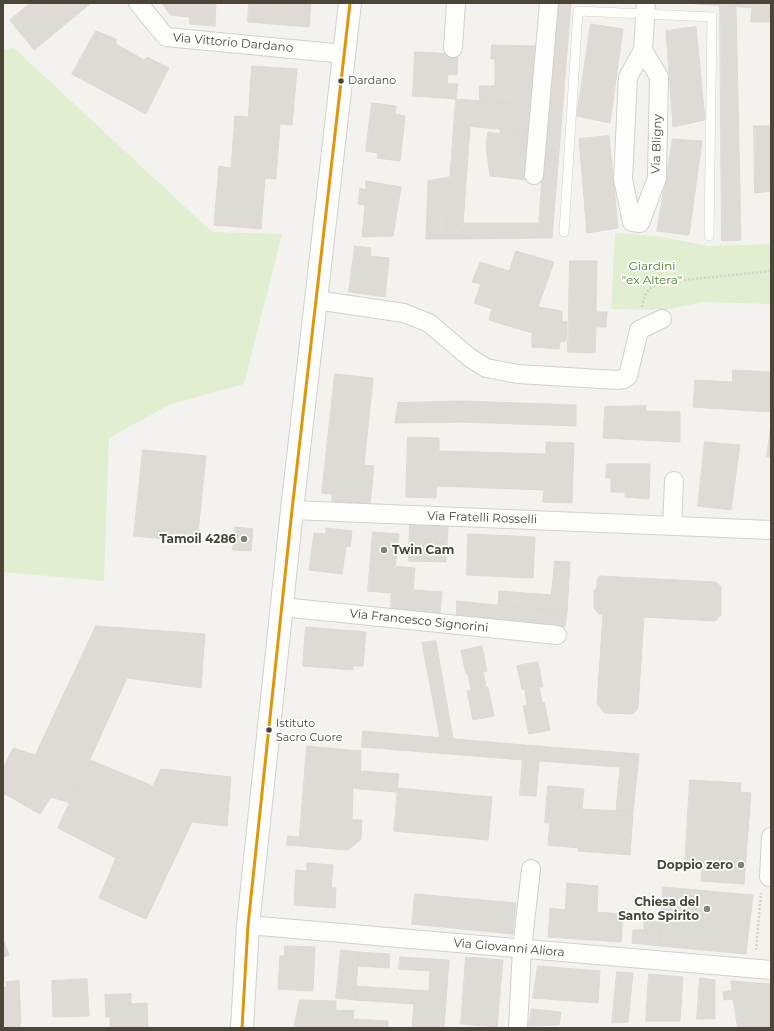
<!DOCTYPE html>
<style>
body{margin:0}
#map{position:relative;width:774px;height:1031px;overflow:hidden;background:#f4f2ee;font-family:Montserrat,sans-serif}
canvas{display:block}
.frame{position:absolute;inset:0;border:4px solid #4b4439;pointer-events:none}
</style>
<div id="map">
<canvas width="774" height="1031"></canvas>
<div class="frame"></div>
</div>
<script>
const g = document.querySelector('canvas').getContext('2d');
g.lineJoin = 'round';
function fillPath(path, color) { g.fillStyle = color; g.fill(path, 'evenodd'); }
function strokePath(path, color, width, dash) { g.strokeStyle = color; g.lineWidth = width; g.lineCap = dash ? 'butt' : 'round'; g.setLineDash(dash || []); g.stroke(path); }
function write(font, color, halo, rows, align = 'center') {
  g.font = font + ' Montserrat,sans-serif'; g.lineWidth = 3.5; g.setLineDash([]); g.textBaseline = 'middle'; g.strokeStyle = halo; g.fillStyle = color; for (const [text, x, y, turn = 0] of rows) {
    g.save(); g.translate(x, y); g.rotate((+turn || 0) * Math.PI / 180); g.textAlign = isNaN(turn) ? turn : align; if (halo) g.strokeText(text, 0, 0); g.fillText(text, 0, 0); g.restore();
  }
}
fillPath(new Path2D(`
 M14,48L212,232L282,234L244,384L171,404L109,438L104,581L3,572V50Z
 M615,233L656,236L708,246L771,244V304L703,302L665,310L611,309Z`), '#e1eecf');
const building = new Path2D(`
 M31,3H91L34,50L10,20Z
 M162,3H216L215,26L190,24L189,17L171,15Z
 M249,3H311L309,27L248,22Z
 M555,3H571L552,238H538Z
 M683,3H771V22H751L752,8Z
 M720,6L736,7L741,240L722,241Z
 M591,24L623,29L610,123L577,116Z
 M696,27L705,120L673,127L666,31Z
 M96,31L116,39V44L144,60L147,57L169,68L146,114L72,74Z
 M492,45L538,46L534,105L480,101L479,86H495V59H491Z
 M415,52L458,54L457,75L448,74L447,84H458L456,99L413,96Z
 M252,66L297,69L292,125L280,124L276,179L265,178L261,229L214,225L219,166L231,168L235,116L248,117Z
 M456,99L534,105L532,132L454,125Z
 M372,103L396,106L395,114L405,116L400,161L377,158L378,153L366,151Z
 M454,125L470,127L462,239H446Z
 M754,126H771V191L755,193Z
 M500,129L532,132L528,180L490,176L486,146L488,132L500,134Z
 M609,136L618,228L587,233L579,139Z
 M673,139L702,141L689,235L657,231Z
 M451,177L446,239H426L428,181Z
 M366,181L401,187L393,236L362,237L365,205L358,204L360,188L366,190Z
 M462,223H539L538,238L462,239Z
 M355,246L371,248L370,256L389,258L385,297L349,292Z
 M516,251L554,262L538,307L562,311V321L567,322L566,341L560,342L559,349L532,347V333L489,320L492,309L474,303L481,284L472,282L480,262L509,271Z
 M570,261H597L596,312H607L606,327H596L595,353L568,352Z
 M733,370L771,372V412L693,407L695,380L732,382Z
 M335,374L373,378L364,465L374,466L370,504L332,501V494L322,493Z
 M461,401L576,405V426L462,422L395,423L398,403Z
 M646,406L645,411L680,412V442L603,438L605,407Z
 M771,424V457H767Z
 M408,437L439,438V451L546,454V442L574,443L572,503L543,502L544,490L437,486L436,498L406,497Z
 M705,442L740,445L731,510L698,506Z
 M143,450L206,456L197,542L134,536Z
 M607,464H650L649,499L625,497V492H611V478H606Z
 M410,525L448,527L446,562L409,561Z
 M235,527L253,529L251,551L233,550Z
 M326,528L352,531L350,547L346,546L342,574L309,570L314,533L326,534Z
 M373,532L399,534L392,593L368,591Z
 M468,534L535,537L533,578L467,575Z
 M555,561L570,562L567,612L498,605L499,591L551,595Z
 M394,566L415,568L413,590L442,592L440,614L391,609Z
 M600,576L716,582L721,587V615L715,621L644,617L638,708L633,714L605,713L597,704L603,614H599L594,608V590L597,588V580Z
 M457,601L567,612L565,627L457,616Z
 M96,626L205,634L201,688L127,678L70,803L51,797L40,814L3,793V769L13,748L35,755Z
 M306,627L366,632L363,666H353V670L303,666Z
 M436,641L453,739L440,738L422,643Z
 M482,646L487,671L483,672L486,688L488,687L494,716L473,720L467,691L471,690L468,674H466L461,651Z
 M538,662L543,687H539L542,703L544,702L550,730L529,734L523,706L527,705L525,689H522L517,666Z
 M363,731L524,745L523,760L362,747Z
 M524,745L639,754L633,812L616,811L620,767L539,761L536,796L520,795Z
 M307,746L361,751L360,789L353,788L352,820H362L361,839L348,850L299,846Z
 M90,760L153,786L161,769L231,777L227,826L192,822L146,919L99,898L116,858L58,828Z
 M361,771L399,774L397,792L360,789Z
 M690,780L741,783L740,792L751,793L744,884L701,881L702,868L685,867Z
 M548,786L584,789L582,809L633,812L630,855L578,851L579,848L548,845L550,823H545Z
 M398,788L492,797L488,840L394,831Z
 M288,836L300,837L299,846L287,845Z
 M307,863L333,865L331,888H336L335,908L294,905L296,870L307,871Z
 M567,883L598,886L597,912L623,914L621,942L548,937L550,908L565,910Z
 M663,887L753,895L746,954L660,946Z
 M415,894L516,903L513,934L412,924Z
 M644,921L661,922L660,946L632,943L633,930H644Z
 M3,939L9,955L3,957Z
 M285,946L315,947L313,991L278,989L280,956H284Z
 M341,950L359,952L355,1000L336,998Z
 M359,952L390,954L389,968L358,966Z
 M400,957L449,960L444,1028H412L414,1004L355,1000L356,986L429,991L430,971L399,969Z
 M466,957L503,960L497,1027L461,1024Z
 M538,966L600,971L598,1003L533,998Z
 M617,972L633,973L628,1022L612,1023Z
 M649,974L683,977L680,1021H646Z
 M700,978L715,980V1019H697Z
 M87,979L89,1016L53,1017L52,981Z
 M19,981L21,1023H20V1028H5V1023H3V988L7,987L6,982Z
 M731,981L771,984V1028H738Z
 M733,990L734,999L724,1000L723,992Z
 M131,994V1004L147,1003L148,1028H110V1017H106L105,995Z
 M300,1000L336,1001V1011L354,1010L353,1019L388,1021V1028H294Z
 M532,1009L561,1012L559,1025L529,1026Z`);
fillPath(building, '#dedbd6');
strokePath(building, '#dcd9d4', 1);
const service = new Path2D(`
 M564,232L578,11L712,17L709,236`);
const minor = new Path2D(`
 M138,3L166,37L344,54
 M453,48L456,3
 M643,50L659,77L657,178L640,223L632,222L623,179L628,77L643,50L646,3
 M534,175L549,3
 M316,300L404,313L429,323L469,357L486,368L518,374L617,380L624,379L628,376L639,330L662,319
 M292,510L771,530
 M672,526L674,481
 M282,607L557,635
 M771,837L769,877H771
 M248,925L771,970
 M518,1028L522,949L531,869`);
const tertiary = new Path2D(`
 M242,1028L248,925L292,510L350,3`);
strokePath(service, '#d2d0cb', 10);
strokePath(minor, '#d2d0cb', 20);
strokePath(tertiary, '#d2d0cb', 24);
strokePath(new Path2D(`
 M642,307C645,291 649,287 664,282L771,271
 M756,950L761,893`), '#d3d2cc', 2.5, [2, 2]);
strokePath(service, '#fdfdfc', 9);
strokePath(minor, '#fdfdfc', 18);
strokePath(tertiary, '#fdfdfc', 22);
strokePath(new Path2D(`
 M242,1028L248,925L292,510L350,3`), '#dd9709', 3);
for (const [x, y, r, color] of [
 [341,81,3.5,"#4b4439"],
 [244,539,4,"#868178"],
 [384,550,4,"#868178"],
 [269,730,3.5,"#4b4439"],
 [741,865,4,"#868178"],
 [707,909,4,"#868178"]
]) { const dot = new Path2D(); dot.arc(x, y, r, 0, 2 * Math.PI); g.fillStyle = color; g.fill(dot); strokePath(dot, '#fff', 1.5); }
write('11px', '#4b4439', '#fff', [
 ["Dardano",348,81],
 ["Istituto",276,724],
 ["Sacro Cuore",276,738]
], 'left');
write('12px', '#4b4439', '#fff', [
 ["Via Vittorio Dardano",233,43,5],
 ["Via Bligny",657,144,-88],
 ["Via Fratelli Rosselli",482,518,2],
 ["Via Francesco Signorini",419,621,6],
 ["Via Giovanni Aliora",509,948,5]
]);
write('12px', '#4a7f2a', '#fff', [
 ["Giardini",652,266],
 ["\"ex Altera\"",652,280]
]);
write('bold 12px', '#4b4439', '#fff', [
 ["Tamoil 4286",236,539],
 ["Twin Cam",392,550,"left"],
 ["Doppio zero",733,865],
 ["Chiesa del",699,902],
 ["Santo Spirito",699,916]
], 'right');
</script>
